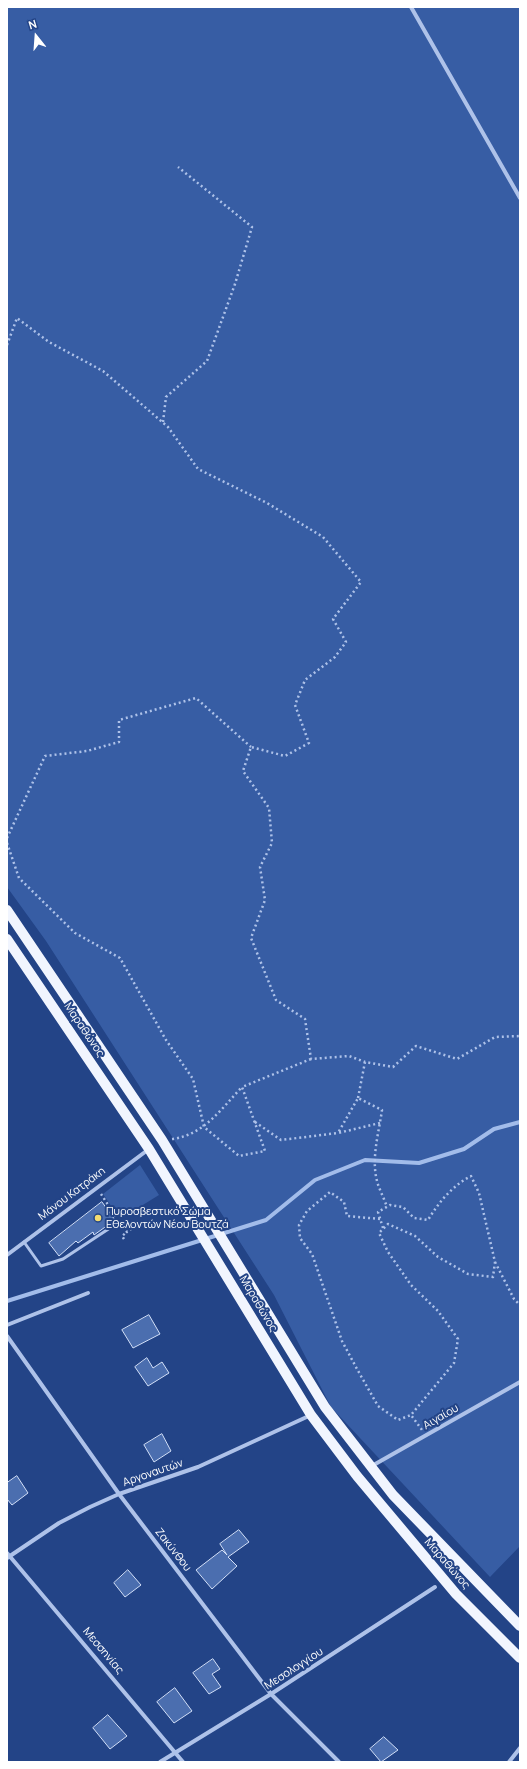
<!DOCTYPE html>
<meta charset="utf-8">
<style>
body{margin:0}
#map{position:relative;width:527px;height:1769px;overflow:hidden;background:#234487;font-family:Manrope,sans-serif}
canvas{display:block}
.frame{position:absolute;inset:0;border:8px solid #fff;pointer-events:none}
.north{position:absolute;left:16px;top:16px;width:40px;height:40px;-webkit-text-stroke:3px #234487;paint-order:stroke;rotate:343deg;font-size:11px;font-weight:700;line-height:16px;text-align:center;color:#fff}
.north::after{content:'';display:block;margin:auto;width:14px;height:18px;background:#fff;clip-path:polygon(50% 0,100% 100%,50% 72%,0 100%)}
</style>
<div id="map">
<canvas width="527" height="1769"></canvas>
<div class="frame"></div>
<div class="north">N</div>
</div>
<script>
const g = document.querySelector('canvas').getContext('2d');
g.lineJoin = 'round';
function fillPath(path, color) { g.fillStyle = color; g.fill(path, 'evenodd'); }
function strokePath(path, color, width, dash) { g.strokeStyle = color; g.lineWidth = width; g.lineCap = dash ? 'butt' : 'round'; g.setLineDash(dash || []); g.stroke(path); }
function write(font, color, halo, rows, align = 'center') {
  g.font = font + ' Manrope,sans-serif'; g.lineWidth = 4; g.setLineDash([]); g.textBaseline = 'middle'; g.strokeStyle = halo; g.fillStyle = color; for (const [text, x, y, turn = 0] of rows) {
    g.save(); g.translate(x, y); g.rotate((+turn || 0) * Math.PI / 180); g.textAlign = isNaN(turn) ? turn : align; if (halo) g.strokeText(text, 0, 0); g.fillText(text, 0, 0); g.restore();
  }
}
fillPath(new Path2D(`
 M7,7H520V1546L490,1577L331,1407L274,1295L46,941L7,887Z
 M140,1165L159,1195L120,1219L103,1194Z`), '#375da4');
strokePath(new Path2D(`
 M7,1301L266,1220L315,1180L365,1160L419,1163L464,1149L494,1129L520,1122`), '#a2bcea', 4);
const building = new Path2D(`
 M102,1202L115,1220L94,1235L93,1232L78,1243L76,1241L59,1256L49,1243Z
 M149,1315L160,1334L133,1348L122,1330Z
 M147,1358L153,1368L162,1362L169,1373L148,1386L135,1367Z
 M162,1434L171,1451L154,1462L144,1445Z
 M17,1476L28,1493L12,1505L7,1499V1483Z
 M239,1530L249,1542L228,1557L237,1566L212,1589L196,1570L222,1550L227,1555L220,1544Z
 M128,1570L141,1585L125,1597L114,1583Z
 M213,1659L220,1669L212,1674L221,1687L209,1694L193,1673Z
 M175,1688L192,1711L174,1723L157,1702Z
 M108,1715L127,1736L110,1749L93,1728Z
 M384,1737L398,1750L381,1762L370,1749Z`);
fillPath(building, '#4b6eaf');
strokePath(building, '#d2dff7', 1);
strokePath(new Path2D(`
 M7,345L17,318L49,342L103,371L168,427L198,469L267,503L323,537L361,582L333,619L346,642L335,657L305,680L295,705L309,743L285,756L251,747L243,771L269,808L272,843L260,867L265,900L251,938L276,1000L305,1019L311,1059L349,1056L365,1062
 M163,422L166,397L207,361L235,284L252,227L178,167
 M7,838L45,756L87,751L119,742V720L196,698L251,747
 M7,843L19,878L75,933L120,958L166,1040L193,1079L204,1127L239,1156L265,1151L242,1087L311,1059
 M358,1098L365,1062L393,1067L416,1046L457,1059L495,1037L520,1036
 M255,1122L281,1140L338,1133
 M380,1123L338,1133L358,1098L382,1110C379,1132 371,1158 377,1181C379,1189 384,1198 387,1207
 M172,1139C204,1135 221,1109 242,1087
 M101,1194L116,1217
 M380,1219L347,1216L344,1202L330,1192L307,1211L299,1225L300,1238L312,1254L342,1341L357,1369L378,1406L398,1420L411,1415
 M123,1227L127,1232L131,1229
 M383,1228L378,1212L390,1205L403,1207L414,1218L428,1220C439,1202 452,1186 471,1176L479,1193L495,1262L493,1277L468,1274L438,1257L415,1236L388,1224L379,1233L388,1252L411,1285L438,1311L458,1339L454,1363L411,1415L422,1430
 M124,1239L122,1236L127,1232
 M495,1262L514,1299L520,1305`), '#aec2e9', 2.5, [2, 3]);
strokePath(new Path2D(`
 M24,1242L41,1266L63,1259L119,1222`), '#aec2e9', 3);
strokePath(new Path2D(`
 M411,7L520,198
 M7,1255L149,1149
 M7,1325L88,1293
 M7,1336L119,1494L271,1694L339,1762
 M370,1467L520,1382
 M7,1553L183,1762
 M7,1558L59,1523L90,1507L119,1494L198,1467L311,1415
 M160,1762L271,1694L435,1587
 M509,1762L520,1748`), '#aec2e9', 4);
strokePath(new Path2D(`
 M7,910L162,1140L325,1407L393,1495L520,1626
 M7,939L149,1149L311,1415L357,1476L456,1594L520,1658`), '#f1f5fe', 10);
for (const [x, y, r, color] of [
 [98,1218,4,"#f4dc71"]
]) { const dot = new Path2D(); dot.arc(x, y, r, 0, 2 * Math.PI); g.fillStyle = color; g.fill(dot); strokePath(dot, '#234487', 1.5); }
write('11px', '#fff', '#234487', [
 ["Μαραθώνος",84,1030,56],
 ["Μάνου Κατράκη",72,1194,-37],
 ["Μαραθώνος",258,1304,59],
 ["Αιγαίου",441,1417,-30],
 ["Αργοναυτών",153,1473,-19],
 ["Ζακύνθου",173,1550,52],
 ["Μαραθώνος",447,1564,49],
 ["Μεσσηνίας",103,1651,50],
 ["Μεσολογγίου",294,1669,-33]
]);
write('11px', '#fff', '#234487', [
 ["Πυροσβεστικό Σώμα",106,1212],
 ["Εθελοντών Νέου Βουτζά",106,1225]
], 'left');
</script>
